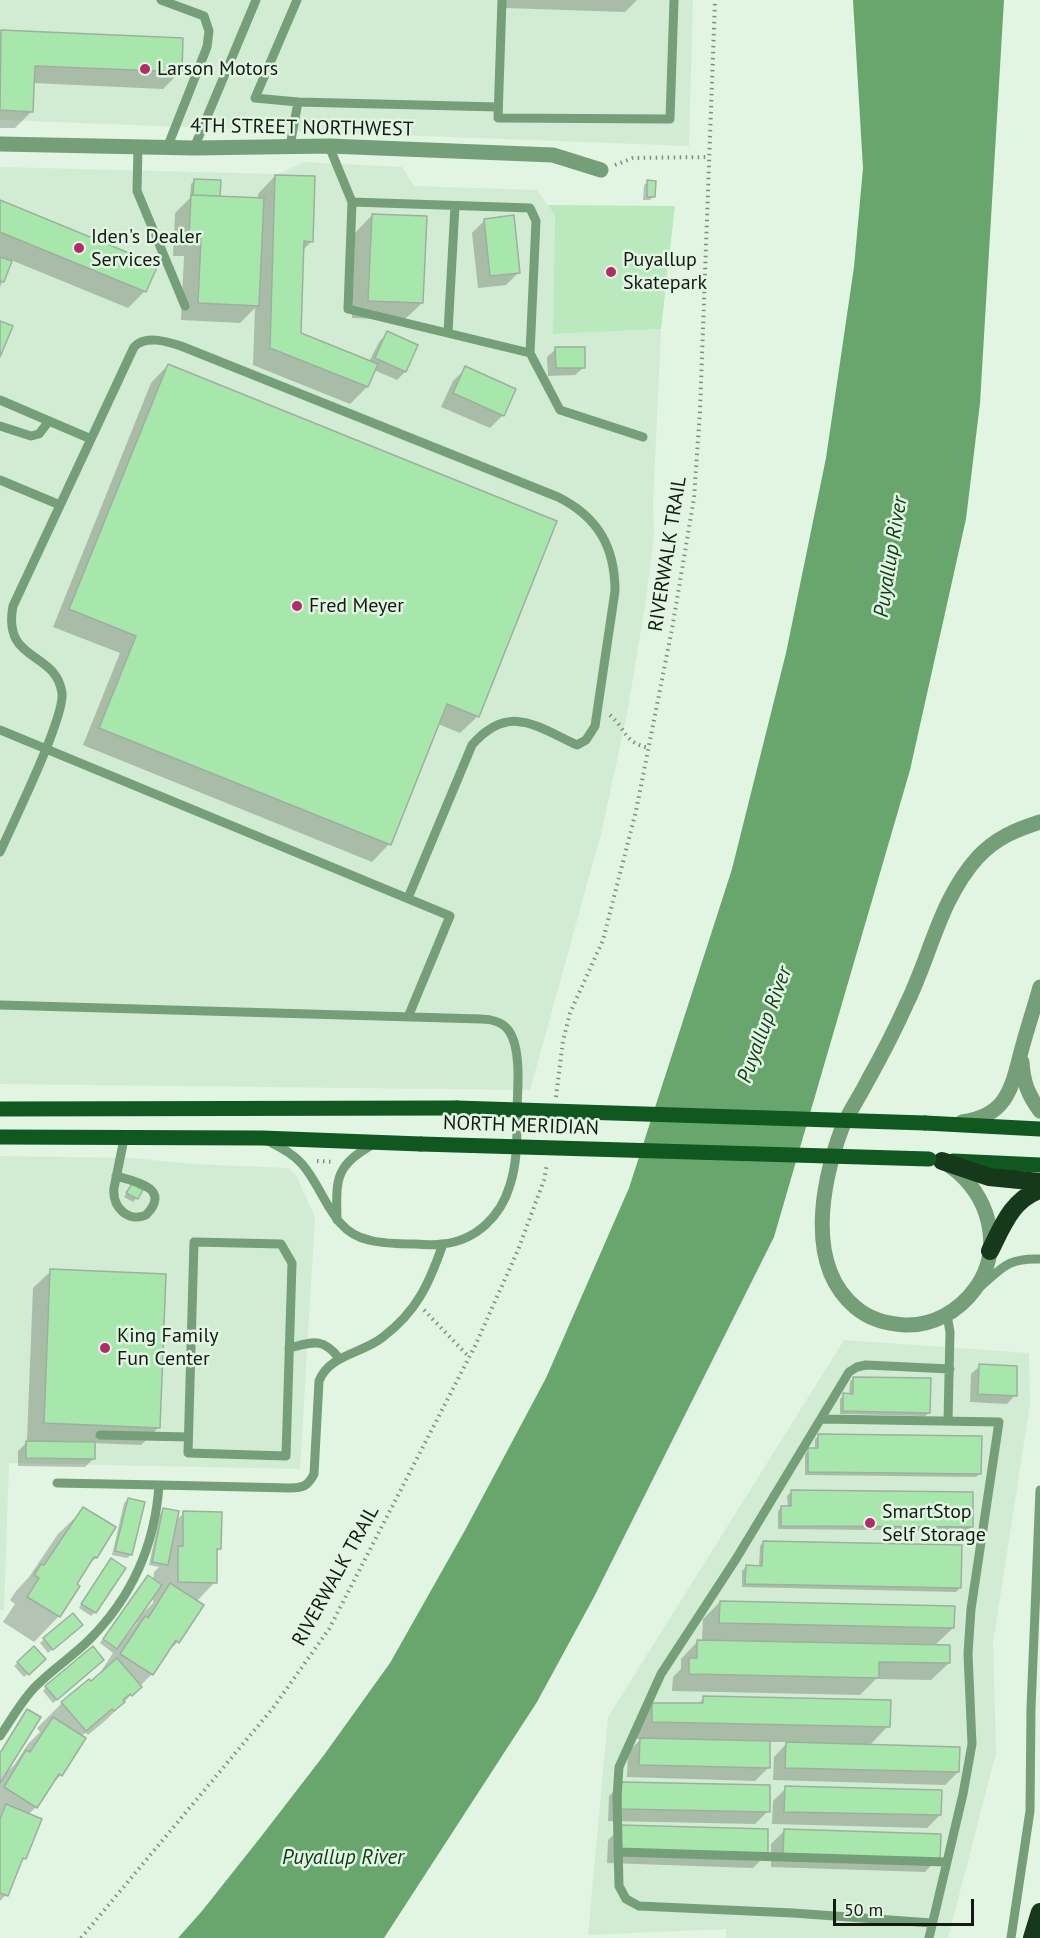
<!DOCTYPE html>
<style>
body{margin:0}
#map{position:relative;width:1040px;height:1938px;overflow:hidden;background:#e1f5e2;font-family:"PT Sans",sans-serif}
canvas{display:block}
.scale{position:absolute;left:833px;top:1899px;width:141px;height:27px;box-sizing:border-box;border:3px solid #131a13;border-top:0;padding-left:8px;font-size:18px;line-height:21px;white-space:nowrap;color:#131a13;-webkit-text-stroke:4px #e1f5e2;paint-order:stroke}
</style>
<div id="map">
<canvas width="1040" height="1938"></canvas>
<div class="scale">50 m</div>
</div>
<script>
const g = document.querySelector('canvas').getContext('2d');
g.lineJoin = 'round';
function fillPath(path, color) { g.fillStyle = color; g.fill(path, 'evenodd'); }
function strokePath(path, color, width, dash) { g.strokeStyle = color; g.lineWidth = width; g.lineCap = dash ? 'butt' : 'round'; g.setLineDash(dash || []); g.stroke(path); }
function write(font, color, halo, rows, align = 'center') {
  g.font = font + ' "PT Sans",sans-serif'; g.lineWidth = 5; g.setLineDash([]); g.textBaseline = 'middle'; g.strokeStyle = halo; g.fillStyle = color; for (const [text, x, y, turn = 0] of rows) {
    g.save(); g.translate(x, y); g.rotate((+turn || 0) * Math.PI / 180); g.textAlign = isNaN(turn) ? turn : align; if (halo) g.strokeText(text, 0, 0); g.fillText(text, 0, 0); g.restore();
  }
}
fillPath(new Path2D(`
 M0,0H693L689,146L0,120Z
 M304,162L402,167L414,186L537,190L555,216L553,334L661,329L653,504L654,534L646,600L627,714L602,830L530,1090L0,1084V167L278,174Z
 M0,1156L132,1158L192,1164L288,1168L296,1175L315,1217L300,1469L9,1463L4,1610H0Z
 M844,1340L1029,1353L1030,1404L993,1643L996,1753L948,1938H726V1929L588,1935L608,1717Z`), '#d2ecd3');
fillPath(new Path2D(`
 M548,205L675,206L661,329L553,334L555,216Z`), '#b9e9bc');
fillPath(new Path2D(`
 M853,0H1004L980,403L966,519L910,770L774,1237L594,1597L537,1702L384,1938H178L202,1911L260,1838L324,1755L390,1663L464,1532L546,1378L629,1188L732,869L786,653L826,458L854,267L863,168Z`), '#69a66e');
fillPath(new Path2D(`
 M505,0H637L625,12L505,8Z
 M2,32L180,72L163,89L33,83L32,111L15,128H0V34Z
 M275,176L312,241L302,251L299,334L369,362L379,342L387,333L416,346L405,372L397,380L374,370L367,387L350,404L253,365L255,308L240,323L181,320L184,256H173L175,213L190,198L191,184L195,180L219,195L217,197L258,199V194Z
 M648,182L654,196L650,200H643L644,185Z
 M0,202L145,291L128,308L11,260L0,287Z
 M372,215L422,303L404,320L352,318L355,233Z
 M485,220L519,272L506,285L478,288L472,233Z
 M556,349L584,367L575,375L548,376L547,357Z
 M168,365L478,716L460,733L438,724L389,844L372,862L83,745L120,653L53,627L151,383Z
 M466,368L503,415L490,428L441,407L453,381Z
 M132,1186L136,1198L133,1202L124,1197Z
 M51,1271L159,1427L141,1445L94,1443L93,1459L85,1467L18,1466V1451L29,1440H27L33,1288Z
 M980,1366L1015,1395L1007,1404L970,1402L971,1374Z
 M853,1378L929,1413L925,1416L840,1414V1399L844,1395H849L850,1382Z
 M819,1436L980,1473L976,1477L805,1475V1454L809,1450H815V1439Z
 M791,1492L971,1527L968,1531L778,1529V1511L782,1507H788L787,1496Z
 M128,1499L131,1555L127,1558L112,1555L124,1503Z
 M84,1509L96,1558L86,1567L75,1585L78,1586L59,1616L34,1642L3,1622L15,1604L10,1600L16,1591L29,1577L58,1534Z
 M163,1510L175,1521L184,1513L220,1548L215,1553V1582L196,1602L178,1642L164,1655L152,1674L106,1720L88,1735L86,1733L81,1736L61,1775L48,1788L36,1807L28,1815L25,1858L19,1864L6,1895L0,1901V1753L24,1714L6,1773L15,1764L28,1744L40,1732L37,1728L62,1703L98,1676L113,1653L100,1643L144,1581H153L154,1572L159,1567L149,1565L160,1514ZM153,1596V1603L144,1612L143,1611ZM135,1622L137,1623L127,1636L126,1635Z
 M763,1542L960,1588L956,1592L742,1587V1571L746,1567H759L760,1546Z
 M108,1564L95,1612L91,1616L79,1608Z
 M720,1602L953,1628L934,1646L949,1663L931,1680L876,1679L860,1695L672,1691L673,1677L681,1669V1659L698,1641H702L703,1619Z
 M73,1615L77,1629L48,1653L40,1643Z
 M34,1648L44,1659L24,1677L14,1666Z
 M99,1664L53,1703L43,1691L46,1687Z
 M704,1698L888,1726L869,1746L958,1772L945,1785L773,1780L774,1757L788,1742H769L768,1768L755,1781L627,1777L628,1752L641,1739H635V1721L653,1704L697,1705Z
 M622,1783L768,1811L755,1824L608,1821L609,1796Z
 M786,1788L940,1815L927,1828L772,1824L773,1801Z
 M621,1827L766,1855L753,1868L607,1863L608,1840Z
 M784,1831L938,1858L925,1872L771,1867V1844Z`), '#0003');
const building = new Path2D(`
 M1,30L183,38L182,72L35,66L33,112L0,110Z
 M275,175L315,176L313,242L304,241L301,333L378,364L368,387L270,348Z
 M194,179L221,180L220,196L193,195Z
 M647,180L656,181L655,197H647Z
 M191,195L264,198L259,306L198,303L201,239H189Z
 M0,200L158,265L146,292L0,232Z
 M372,214L427,216L423,303L368,301Z
 M514,215L520,273L490,276L484,219Z
 M0,257L12,261L4,282L0,281Z
 M0,321L13,326L0,357Z
 M387,331L418,345L406,372L375,358Z
 M555,347H585V368H556Z
 M168,364L557,521L479,717L447,704L391,845L99,728L136,636L69,609Z
 M465,366L516,389L504,416L453,393Z
 M132,1184L143,1190L138,1199L126,1193Z
 M50,1269L166,1274L160,1428L44,1423Z
 M979,1364L1017,1366V1396L978,1394Z
 M853,1377L931,1378L930,1413L843,1411V1393L853,1394Z
 M818,1434L982,1436L981,1474L808,1472V1448H818Z
 M26,1441L95,1442V1459L26,1458Z
 M791,1490L973,1492V1527L781,1526V1506H791Z
 M128,1498L145,1502L132,1555L115,1551Z
 M83,1507L116,1527L97,1558L94,1557L77,1584L80,1586L60,1617L27,1597L39,1578L34,1575L41,1564L44,1565Z
 M163,1508L179,1511L168,1565L152,1562Z
 M183,1511L222,1512L221,1549H217V1583L178,1582V1546H183Z
 M763,1541L962,1545L961,1588L745,1584L746,1565L762,1566Z
 M111,1558L126,1568L96,1613L81,1604Z
 M148,1575L162,1585L117,1649L103,1639Z
 M170,1583L204,1605L179,1643L176,1640L153,1675L120,1654L145,1616L148,1618Z
 M720,1601L955,1606L954,1628L719,1623Z
 M73,1613L83,1625L53,1650L43,1638Z
 M697,1640L950,1645V1663L879,1662V1678L689,1674V1658H697Z
 M34,1646L46,1659L29,1675L17,1662Z
 M93,1646L104,1660L57,1700L45,1686Z
 M117,1658L142,1687L132,1696L130,1694L123,1700L125,1702L114,1711L112,1709L86,1731L61,1702L89,1679L91,1681Z
 M703,1696L891,1700L890,1727L652,1722V1703H703Z
 M27,1709L41,1717L0,1783V1753Z
 M53,1717L86,1738L62,1776L59,1774L37,1808L4,1787L26,1750L30,1752Z
 M640,1738L770,1741V1768L639,1765Z
 M786,1742L960,1747L959,1772L785,1768Z
 M621,1782L770,1785V1812L621,1809Z
 M785,1786L942,1790L941,1815L784,1812Z
 M6,1804L42,1819L26,1859L23,1858L8,1896L0,1893V1819Z
 M621,1825L768,1829V1855L620,1851Z
 M784,1829L941,1834L940,1859L783,1855Z`);
fillPath(building, '#a8e7ac');
strokePath(building, '#9db09e', 1.5);
strokePath(new Path2D(`
 M615,165L633,158L709,157
 M610,715C627,730 623,742 649,748
 M556,1097L563,1041L570,1013L603,940L636,811L672,629L694,498L700,411L715,0
 M317,1161L334,1162
 M424,1310L469,1357
 M81,1938L273,1708L329,1629L475,1346L518,1250L544,1180L547,1164`), '#808e81', 4, [1.5, 4.5]);
strokePath(new Path2D(`
 M161,0L204,16L209,31L207,47L167,148
 M297,0L255,98L298,102L498,107
 M502,0L498,118L670,119L674,0
 M290,146L298,102
 M329,146L352,202L348,309L530,353L536,221L530,208L352,202
 M138,147L137,191L185,306
 M194,148L256,0
 M448,332L455,206
 M530,353L560,410L643,437
 M0,400L91,439
 M0,426L31,436L39,434L49,421
 M0,480L60,505
 M0,730L450,916L408,1017
 M0,852C13,823 65,717 62,693C56,650 2,663 13,606L134,347C145,335 166,341 181,346L558,497C598,517 615,547 615,591L595,726L586,740L577,745C536,726 509,703 472,745L408,898
 M0,1005L481,1019C491,1019 503,1022 509,1031C521,1048 518,1087 517,1107C517,1133 518,1160 510,1185C501,1216 476,1241 442,1244C433,1246 424,1244 415,1244C400,1244 384,1244 369,1240C331,1232 325,1190 302,1164C292,1153 281,1148 268,1141
 M116,1176C135,1181 172,1188 146,1215C128,1223 112,1207 114,1188L124,1139
 M337,1220C336,1177 335,1166 375,1143
 M194,1242L281,1244L292,1263L286,1456L188,1453Z
 M980,1287C1003,1267 1008,1258 1040,1259
 M947,1315L950,1332L948,1421
 M289,1348C313,1342 322,1337 339,1358
 M822,1419L999,1422L971,1609L968,1654L972,1744L963,1794L929,1938
 M100,1435L188,1437
 M57,1483L159,1485
 M0,1736C11,1720 21,1702 34,1688C51,1670 72,1657 89,1640C132,1597 155,1545 159,1485L290,1488C303,1488 308,1486 314,1474L319,1381C330,1354 362,1354 383,1337C417,1311 429,1284 443,1244
 M618,1852L947,1862
 M932,1923L793,1913L639,1906L626,1899L619,1886L617,1798L619,1767L661,1674L736,1559L849,1372L857,1367L866,1365L950,1369
 M1011,1938L1030,1811L1031,1708L1040,1490`), '#759f78', 9);
strokePath(new Path2D(`
 M0,144L194,148L329,146L553,155L601,170`), '#759f78', 15);
strokePath(new Path2D(`
 M1022,1062C1023,1081 1028,1095 1040,1111
 M962,1122C1012,1115 1012,1082 1024,1041C1029,1023 1035,1005 1040,987
 M950,1166C989,1193 1005,1248 975,1289C959,1311 933,1326 905,1325C887,1324 869,1319 855,1307C805,1265 822,1182 842,1128C849,1112 860,1096 868,1080C882,1055 895,1030 907,1003C931,954 940,899 978,857C996,838 1015,830 1040,822`), '#759f78', 15);
strokePath(new Path2D(`
 M0,1109L457,1108
 M925,1123L1040,1129
 M0,1137L262,1138L421,1144
 M953,1161L1040,1165`), '#115820', 15);
strokePath(new Path2D(`
 M942,1161L989,1177L1040,1182
 M990,1251C1002,1227 1012,1199 1040,1190
 M1032,1938L1040,1912`), '#16381b', 18);
strokePath(new Path2D(`
 M457,1108L925,1123
 M421,1144L929,1159`), '#115820', 15);
for (const [x, y, r, color] of [
 [145,69,6,"#b32b6c"],
 [79,248,6,"#b32b6c"],
 [611,272,6,"#b32b6c"],
 [297,606,6,"#b32b6c"],
 [105,1348,6,"#b32b6c"],
 [870,1523,6,"#b32b6c"]
]) { const dot = new Path2D(); dot.arc(x, y, r, 0, 2 * Math.PI); g.fillStyle = color; g.fill(dot); strokePath(dot, '#e1f5e2', 2); }
write('20px', '#131a13', '#e1f5e2', [
 ["Larson Motors",157,69],
 ["Iden's Dealer",91,237],
 ["Services",91,260],
 ["Puyallup",623,260],
 ["Skatepark",623,283],
 ["Fred Meyer",309,606],
 ["King Family",117,1336],
 ["Fun Center",117,1359],
 ["SmartStop",882,1512],
 ["Self Storage",882,1535]
], 'left');
write('20px', '#131a13', '#e1f5e2', [
 ["4TH STREET NORTHWEST",302,128,1],
 ["RIVERWALK TRAIL",668,554,-81],
 ["NORTH MERIDIAN",521,1126,2],
 ["RIVERWALK TRAIL",336,1576,-61]
]);
write('italic 21px', '#0f3c17', '#e1f5e2', [
 ["Puyallup River",891,557,-81],
 ["Puyallup River",765,1025,-70],
 ["Puyallup River",343,1858]
]);
</script>
